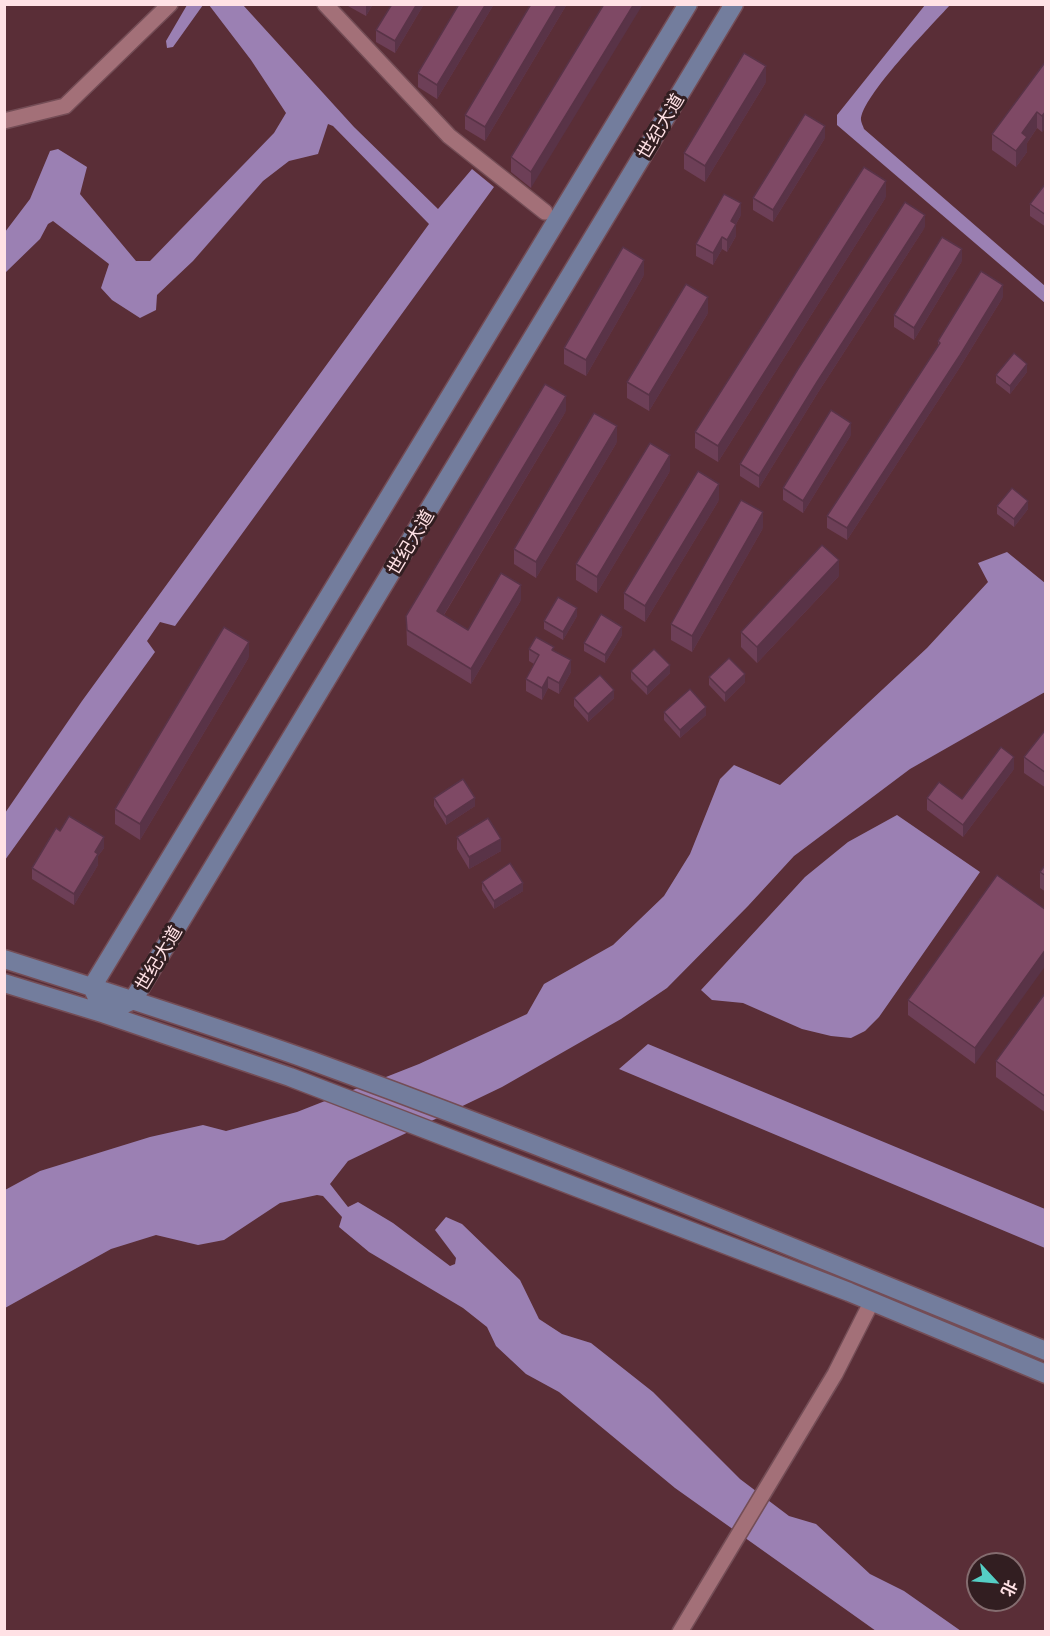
<!DOCTYPE html>
<meta charset="utf-8">
<style>
body{margin:0}
#map{position:relative;width:1050px;height:1636px;overflow:hidden;background:#5a2e37;font-family:Georgia,"Noto Sans SC",serif}
canvas{display:block}
.frame{position:absolute;inset:0;border:6px solid #ffe1e5;pointer-events:none}
.north{position:absolute;left:966px;top:1552px;width:60px;height:60px;box-sizing:border-box;background:#321e21;border:2px solid #846c6f;border-radius:50%;rotate:116deg;font-size:16px;font-weight:700;line-height:24px;text-align:center;color:#ffe1e5}
.north::after{content:'';display:block;margin:auto;width:21px;height:27px;background:#55cec5;clip-path:polygon(50% 0,100% 100%,50% 72%,0 100%)}
</style>
<div id="map">
<canvas width="1050" height="1636"></canvas>
<div class="frame"></div>
<div class="north">北</div>
</div>
<script>
const g = document.querySelector('canvas').getContext('2d');
g.lineJoin = 'round';
function fillPath(path, color) { g.fillStyle = color; g.fill(path, 'evenodd'); }
function strokePath(path, color, width, dash) { g.strokeStyle = color; g.lineWidth = width; g.lineCap = dash ? 'butt' : 'round'; g.setLineDash(dash || []); g.stroke(path); }
function write(font, color, halo, rows, align = 'center') {
  g.font = font + ' Georgia,"Noto Sans SC",serif'; g.lineWidth = 6; g.setLineDash([]); g.textBaseline = 'middle'; g.strokeStyle = halo; g.fillStyle = color; for (const [text, x, y, turn = 0] of rows) {
    g.save(); g.translate(x, y); g.rotate((+turn || 0) * Math.PI / 180); g.textAlign = isNaN(turn) ? turn : align; if (halo) g.strokeText(text, 0, 0); g.fillText(text, 0, 0); g.restore();
  }
}
fillPath(new Path2D(`
 M187,5H203L173,47L167,48L166,41Z
 M209,5H243L354,127L438,209L472,169L494,187L175,626L160,622L147,641L155,652L5,860V813L82,701L429,224L333,126L328,124L318,154L289,161L263,181L193,261L157,295L156,310L140,318L112,300L101,288L109,264L53,221L48,224L40,239L5,273V232L30,199L50,151L58,149L87,167L80,194L136,261H150L274,133L286,113L251,60Z
 M925,5H950C932,25 861,97 861,120C861,122 863,126 864,129L1045,286V303L837,125V115Z
 M1007,552L1045,583V692L910,769L794,856L748,906L667,988L621,1019L502,1087L348,1161L330,1184L348,1207L358,1202L393,1223L450,1266L455,1264L456,1258L435,1230L446,1217L462,1224L520,1280L539,1319L562,1334L591,1343L653,1392L740,1479L789,1516L816,1524L870,1574L904,1591L961,1631H876L675,1488L559,1392L526,1374L496,1346L487,1327L463,1308L369,1252L339,1227L342,1217L323,1196L317,1195L280,1203L224,1240L198,1245L156,1235L111,1249L5,1308V1190L40,1171L150,1137L203,1125L226,1131L297,1112L419,1064L527,1014L544,984L613,945L664,896L690,854L720,779L734,765L780,785L927,648L988,582L978,563Z
 M897,815L980,872L879,1017L865,1031L851,1038L831,1036L802,1029L743,1003L712,1000L701,990L805,877L848,842Z
 M648,1044L1045,1209V1248L619,1069Z`), '#9b80b3');
const minor = new Path2D(`
 M325,4L449,136L545,212
 M4,121L65,106L170,4
 M680,1632L835,1374L872,1301`);
const major = new Path2D(`
 M688,4L92,987L105,1014L133,1000L734,4
 M4,959C108,992 211,1025 312,1061C559,1151 803,1251 1046,1351
 M4,983L105,1014L290,1077L849,1292L1046,1374`);
strokePath(minor, '#744d56', 18);
strokePath(major, '#744d56', 21);
strokePath(minor, '#a37078', 15);
strokePath(major, '#737d9d', 18);
fillPath(new Path2D(`
 M348,4H373L366,16L348,6Z
 M392,4H424L395,53L376,42V30Z
 M459,4H494L437,99L418,87V73Z
 M531,4H567L485,141L465,129V115Z
 M604,4L531,188L511,172V157Z
 M1046,61V127L1042,132L1037,128L1027,143V152L1016,167L992,150V134Z
 M766,82L705,182L684,169V153Z
 M825,138L773,222L753,210V198Z
 M1046,183V227L1030,216V204Z
 M886,197L718,462L695,448V432Z
 M741,215L736,224V236L727,252L722,249L713,265L696,256V244Z
 M925,227L817,394L759,488L740,476V464Z
 M962,261L914,340L894,327V315Z
 M644,275L586,376L564,364V348Z
 M1003,297L960,367L847,540L827,528V516L938,346V341Z
 M708,313L649,411L627,398V382Z
 M1027,372L1010,394L996,383V375Z
 M566,411L444,615L468,630L521,600L471,684L407,645L406,616Z
 M851,435L803,513L783,500V488Z
 M617,442L536,578L514,564V549Z
 M670,471L597,593L576,580V564Z
 M719,500L645,622L624,609V593Z
 M997,506L1028,509L1014,527L997,514Z
 M763,528L692,652L671,640V624Z
 M839,576L757,663L741,647V632Z
 M577,616L563,640L544,629V621Z
 M622,635L605,663L584,651V643Z
 M529,649L554,651L571,672L559,694L548,688L542,700L526,691V679L534,664L529,661Z
 M249,657L140,840L115,824V809Z
 M631,671L670,673L647,695L631,679Z
 M709,677L745,682L725,702L709,685Z
 M574,698H614L588,722L574,706Z
 M664,712L706,715L680,738L664,720Z
 M1046,729V788L1024,773V757Z
 M1014,769L963,837L927,810V798L962,799Z
 M434,798L475,806L446,825L434,806Z
 M60,831L104,848L98,856V865L74,905L32,879V868Z
 M457,837L501,851L469,869L457,849Z
 M1046,864V892L1040,888V872Z
 M997,875L975,1064L908,1015V1000Z
 M482,882L523,891L494,909L482,890Z
 M1046,992V1113L996,1077V1061Z`), '#6d3f57');
fillPath(new Path2D(`
 M366,4H373L366,16Z
 M417,4H424L395,53V41Z
 M486,4H494L437,99V85Z
 M558,4H567L485,141V127Z
 M634,4H643L531,188V172Z
 M766,66V82L705,182V166Z
 M1046,111V127L1042,132V116Z
 M1037,112V128L1027,143V152L1016,167V151L1022,133Z
 M825,126V138L773,222V210Z
 M886,181V197L718,462V446Z
 M741,203V215L731,233V221Z
 M925,215V227L817,394L759,488V476L817,382Z
 M736,224V236L727,252V240Z
 M722,237V249L713,265V253Z
 M962,249V261L914,340V328Z
 M644,260V275L586,376V360Z
 M1003,285V297L960,367L847,540V528Z
 M708,297V313L649,411V395Z
 M1027,364V372L1010,394V386Z
 M566,396V411L437,626V611Z
 M851,423V435L803,513V501Z
 M617,426V442L536,578V562Z
 M670,455V471L597,593V577Z
 M719,484V500L645,622V606Z
 M1028,501V509L1014,527V519Z
 M763,512V528L692,652V636Z
 M839,560V576L757,663V647Z
 M521,585V600L471,684V669Z
 M577,608V616L563,640V632Z
 M622,627V635L605,663V655Z
 M249,642V657L140,840V824Z
 M571,660V672L559,694V683Z
 M670,665V673L647,695V687Z
 M745,674V682L725,702V693Z
 M548,677V688L542,700V688Z
 M614,690V698L588,722V714Z
 M706,707V715L680,738V730Z
 M1014,757V769L963,837V825Z
 M475,798V806L446,825V817Z
 M104,837V848L98,856V865L74,905V894L95,852Z
 M501,839V851L469,869V857Z
 M523,883V891L494,909V901Z
 M1046,949V965L975,1064V1048Z`), '#593347');
const building = new Path2D(`
 M392,4H417L395,41L376,30Z
 M459,4H486L437,85L418,73Z
 M531,4H558L485,127L465,115Z
 M604,4H634L531,172L511,157Z
 M744,53L766,66L705,166L684,153Z
 M1046,61V111L1042,116L1037,112L1022,133L1027,137L1016,151L992,134Z
 M805,114L825,126L773,210L753,198Z
 M864,167L886,181L718,446L695,432Z
 M1046,183V215L1030,204Z
 M724,194L741,203L731,221L736,224L727,240L722,237L713,253L696,244Z
 M905,202L925,215L817,382L759,476L740,464L798,369Z
 M942,237L962,249L914,328L894,315Z
 M623,247L644,260L586,360L564,348Z
 M981,271L1003,285L960,355L847,528L827,516L940,343L938,341Z
 M686,284L708,297L649,395L627,382Z
 M1014,353L1027,364L1010,386L996,375Z
 M545,384L566,396L437,611L468,630L501,573L521,585L471,669L407,630L406,616Z
 M831,410L851,423L803,501L783,488Z
 M594,413L617,426L536,562L514,549Z
 M650,443L670,455L597,577L576,564Z
 M698,471L719,484L645,606L624,593Z
 M1012,488L1028,501L1014,519L997,506Z
 M741,500L763,512L692,636L671,624Z
 M822,545L839,560L757,647L741,632Z
 M558,597L577,608L563,632L544,621Z
 M601,614L622,627L605,655L584,643Z
 M224,627L249,642L140,824L115,809Z
 M536,637L554,647L552,650L571,660L559,683L548,677L542,688L526,679L539,655L529,649Z
 M654,649L670,665L647,687L631,671Z
 M729,658L745,674L725,693L709,677Z
 M600,675L614,690L588,714L574,698Z
 M690,689L706,707L680,730L664,712Z
 M1046,729V773L1024,757Z
 M1001,747L1014,757L963,825L927,798L939,782L962,799Z
 M463,779L475,798L446,817L434,798Z
 M69,816L104,837L95,852L98,854L74,894L32,868L56,828L60,831Z
 M488,818L501,839L469,857L457,837Z
 M510,863L523,883L494,901L482,882Z
 M1046,864V876L1040,872Z
 M997,875L1046,910V949L975,1048L908,1000Z
 M1046,992V1097L996,1061Z`);
fillPath(building, '#7f4965');
strokePath(building, '#593347', 1.5);
write('18px', '#ffe1e5', '#321e21', [
 ["世纪大道",660,126,-59],
 ["世纪大道",410,542,-59],
 ["世纪大道",158,958,-59]
]);
</script>
